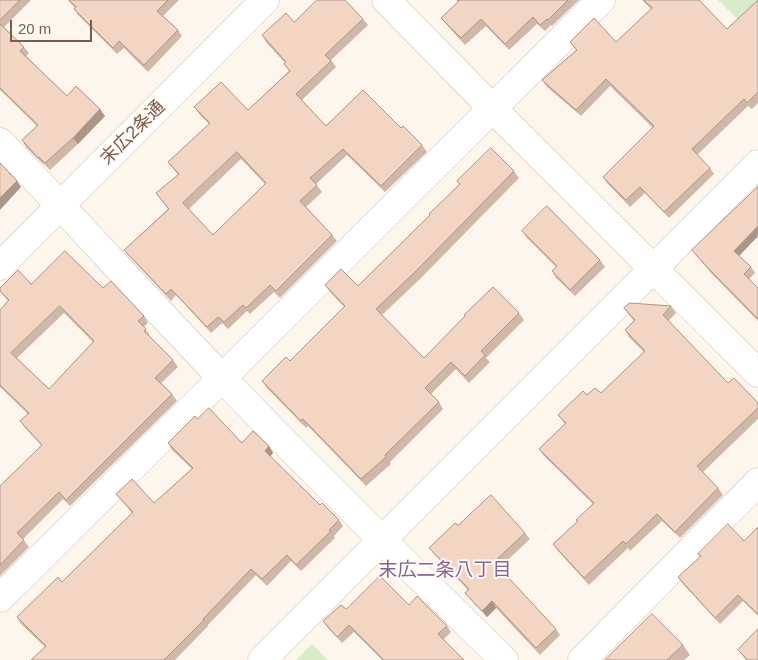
<!DOCTYPE html>
<meta charset="utf-8">
<style>
body{margin:0}
#map{position:relative;width:758px;height:660px;overflow:hidden;background:#fdf6ec;font-family:Helvetica,sans-serif}
canvas{display:block}
.scale{position:absolute;left:10px;top:20px;width:82px;height:22px;box-sizing:border-box;border:2px solid #7a5c4d;border-top:0;padding-left:6px;font-size:15px;line-height:18px;white-space:nowrap;color:#7a5c4d;-webkit-text-stroke:4px #fffaf3;paint-order:stroke}
</style>
<div id="map">
<canvas width="758" height="660"></canvas>
<div class="scale">20 m</div>
</div>
<script>
const g = document.querySelector('canvas').getContext('2d');
g.lineJoin = 'round';
function fillPath(path, color) { g.fillStyle = color; g.fill(path, 'evenodd'); }
function strokePath(path, color, width, dash) { g.strokeStyle = color; g.lineWidth = width; g.lineCap = dash ? 'butt' : 'round'; g.setLineDash(dash || []); g.stroke(path); }
function write(font, color, halo, rows, align = 'center') {
  g.font = font + ' Helvetica,"Noto Sans JP",sans-serif'; g.lineWidth = 4; g.setLineDash([]); g.textBaseline = 'middle'; g.strokeStyle = halo; g.fillStyle = color; for (const [text, x, y, turn = 0] of rows) {
    g.save(); g.translate(x, y); g.rotate((+turn || 0) * Math.PI / 180); g.textAlign = isNaN(turn) ? turn : align; if (halo) g.strokeText(text, 0, 0); g.fillText(text, 0, 0); g.restore();
  }
}
fillPath(new Path2D(`
 M718,0H758L742,24Z
 M312,644L328,660H296Z`), '#d8ecc9');
const minor = new Path2D(`
 M386,0L492,108L758,373
 M0,142C75,220 148,301 223,379C315,474 409,567 504,660
 M0,598L222,378L601,0
 M262,660L758,164
 M582,660L758,482`);
const tertiary = new Path2D(`
 M0,266L265,0`);
strokePath(minor, '#d1beb0', 29);
strokePath(tertiary, '#d1beb0', 29);
strokePath(minor, '#fff', 28);
strokePath(tertiary, '#fff', 28);
fillPath(new Path2D(`
 M0,0H31L4,27L24,47L29,53L26,56L67,96L105,116L78,144L50,170L43,163V164L26,147L22,140L37,126L0,90Z
 M68,0H179L163,16L178,30L182,36L148,72L124,48L117,54L78,15L74,9L75,8Z
 M456,0H579L552,26L551,25L545,31L537,24L509,50L486,26L465,45L446,24L441,18L458,2Z
 M642,0H699L727,29L758,0V103L752,109L748,106L697,155L710,168L714,174L669,218L645,193L630,207L607,183L603,177L653,128L610,86L581,116L547,87L542,80L576,50L570,42H616L651,9Z
 M363,19L368,25L331,60L336,67L302,100L326,126L401,128L422,145L427,152L385,192L347,155L316,184L322,192L306,207L332,235L337,241L280,298L274,292L250,314L247,311L228,329L222,323L211,333L176,295L171,301L129,256L124,250L168,209L156,193L178,175L168,162L209,124L199,114L194,107L248,110L289,71L284,64L285,63L266,42L262,35L294,22ZM241,159L265,184L213,235L189,209Z
 M514,171L519,178L421,278L382,315L424,358L519,313L524,320L486,358L490,362L469,383L456,369L431,394L439,402L443,409L390,462L391,464L366,486L308,426L306,428L267,388L262,381L290,361L344,307L330,292L325,285L358,286L430,215L459,184L457,181Z
 M522,231L600,260L605,267L575,296L556,278L552,271L556,267L527,238Z
 M758,236L739,256L751,267L755,273L749,279L758,288V321L711,273L692,250Z
 M31,284L103,288L144,316L148,323L144,327L150,336V337L173,360L178,367L161,383L172,394L177,401L70,506L63,499L23,539L29,547L0,576V486L42,446L25,428L20,421L28,414L0,387V310L8,301L0,291V288ZM64,313L93,342L49,389L17,358Z
 M671,306L676,313L668,321L728,383L758,403V419L703,472L718,488L723,495L680,538L662,521L630,551L628,548L589,585L558,551L553,544L578,522L593,504L544,456L539,449L565,424L558,415L587,395L601,393L644,352L629,337L625,330L634,321L629,315L624,308Z
 M197,419L242,443L269,446L273,453L270,456L320,505L339,520L343,526L334,536L335,538L301,571L291,561L267,586L256,575L208,625V626L175,660H31L45,647L21,624L17,617L62,582L132,513L121,500L116,494L154,503L192,469L172,450L168,443Z
 M458,525L525,533L530,539L499,568L556,629L560,635L540,655L496,608L487,617L470,599L465,593L468,590L434,554L429,548Z
 M758,527V616L743,601L720,624L683,584L678,577L700,557L698,554L744,541Z
 M409,605L447,626L451,632L443,640L464,660H382L354,632L342,643L328,628L323,621L346,609Z
 M683,645L690,655L684,660H605Z
 M738,650L758,660H746Z`), '#d1b7a8');
fillPath(new Path2D(`
 M100,109L105,116L78,144L73,138Z
 M17,181L21,187L0,210V198Z
 M758,226V236L738,257L734,251Z
 M269,446L273,453L269,458L265,451Z
 M492,601L496,608L487,617L482,611Z`), '#aa9588');
const building = new Path2D(`
 M0,0H20L0,20Z
 M69,0H168L157,11L178,30L144,65L119,41L113,48L74,9L76,7Z
 M317,0H345L363,19L325,55L331,61L296,94L326,126L363,90L401,128L403,126L422,145L381,186L343,149L310,178L317,185L300,201L332,235L276,291L270,285L246,308L243,305L224,322L218,317L207,327L171,289L166,294L124,250L169,209L156,193L179,174L168,162L210,123L194,107L221,82L248,110L290,71L284,64L286,62L262,35L286,13L294,22ZM237,152L266,183L213,235L183,203Z
 M458,0H568L548,20L547,19L540,25L533,17L505,44L481,19L461,38L441,18L459,1Z
 M644,0H699L727,29L758,0V92L747,103L744,99L692,149L710,168L664,212L640,187L626,200L603,177L654,126L606,79L576,110L542,80L577,50L570,42L594,18L616,42L652,8Z
 M0,24L24,47L20,51L67,96L76,86L100,109L73,138L45,163L39,157L38,158L22,140L38,125L0,88Z
 M491,148L514,171L416,271L376,309L424,358L465,316L464,315L493,287L519,313L481,351L485,355L465,376L451,362L425,388L439,402L385,455L386,457L361,479L303,419L301,421L262,381L286,357L290,361L345,306L325,285L341,269L358,286L430,215L429,214L460,184L457,181Z
 M0,163L17,181L0,198Z
 M758,187V226L734,251L751,267L744,274L758,288V319L707,267L692,250Z
 M547,206L600,260L570,290L552,271L557,266L522,231Z
 M65,251L103,288L111,281L144,316L138,321L146,329L144,331L173,360L155,378L172,394L66,500L59,492L17,533L24,540L0,565V486L42,445L20,421L29,413L0,385V310L9,300L0,291V288L18,270L31,284ZM60,306L94,341L49,389L11,353Z
 M630,303L671,306L663,315L728,383L734,378L758,403V408L697,466L718,488L675,532L657,514L626,544L623,541L584,578L553,544L578,521L576,520L594,503L539,449L566,423L558,415L583,391L587,395L595,388L601,393L645,351L625,330L635,320L624,308Z
 M209,408L242,443L253,431L269,446L265,451L320,505L322,503L339,520L329,530L331,531L296,565L287,555L262,579L251,569L203,619L204,620L164,660H31L46,646L17,617L58,577L62,582L133,512L116,494L132,479L154,503L193,468L168,443L195,416L197,419Z
 M491,495L525,533L494,562L556,629L536,648L492,601L482,611L465,593L469,589L429,548L455,523L458,525Z
 M728,524L744,541L758,527V614L738,595L715,618L678,577L701,556L698,554Z
 M380,576L409,605L417,596L447,626L438,634L464,660H384L349,625L337,637L323,621L341,605L346,609Z
 M652,614L683,645L667,660H605Z
 M758,629V660H748L738,650Z`);
fillPath(building, '#f3d5c3');
strokePath(building, '#aa9588', 1);
write('18px', '#7a5c4d', '#fffaf3', [
 ["末広2条通",133,133,-45]
]);
write('19px', '#846695', '#fffaf3', [
 ["末広二条八丁目",445,571]
]);
</script>
